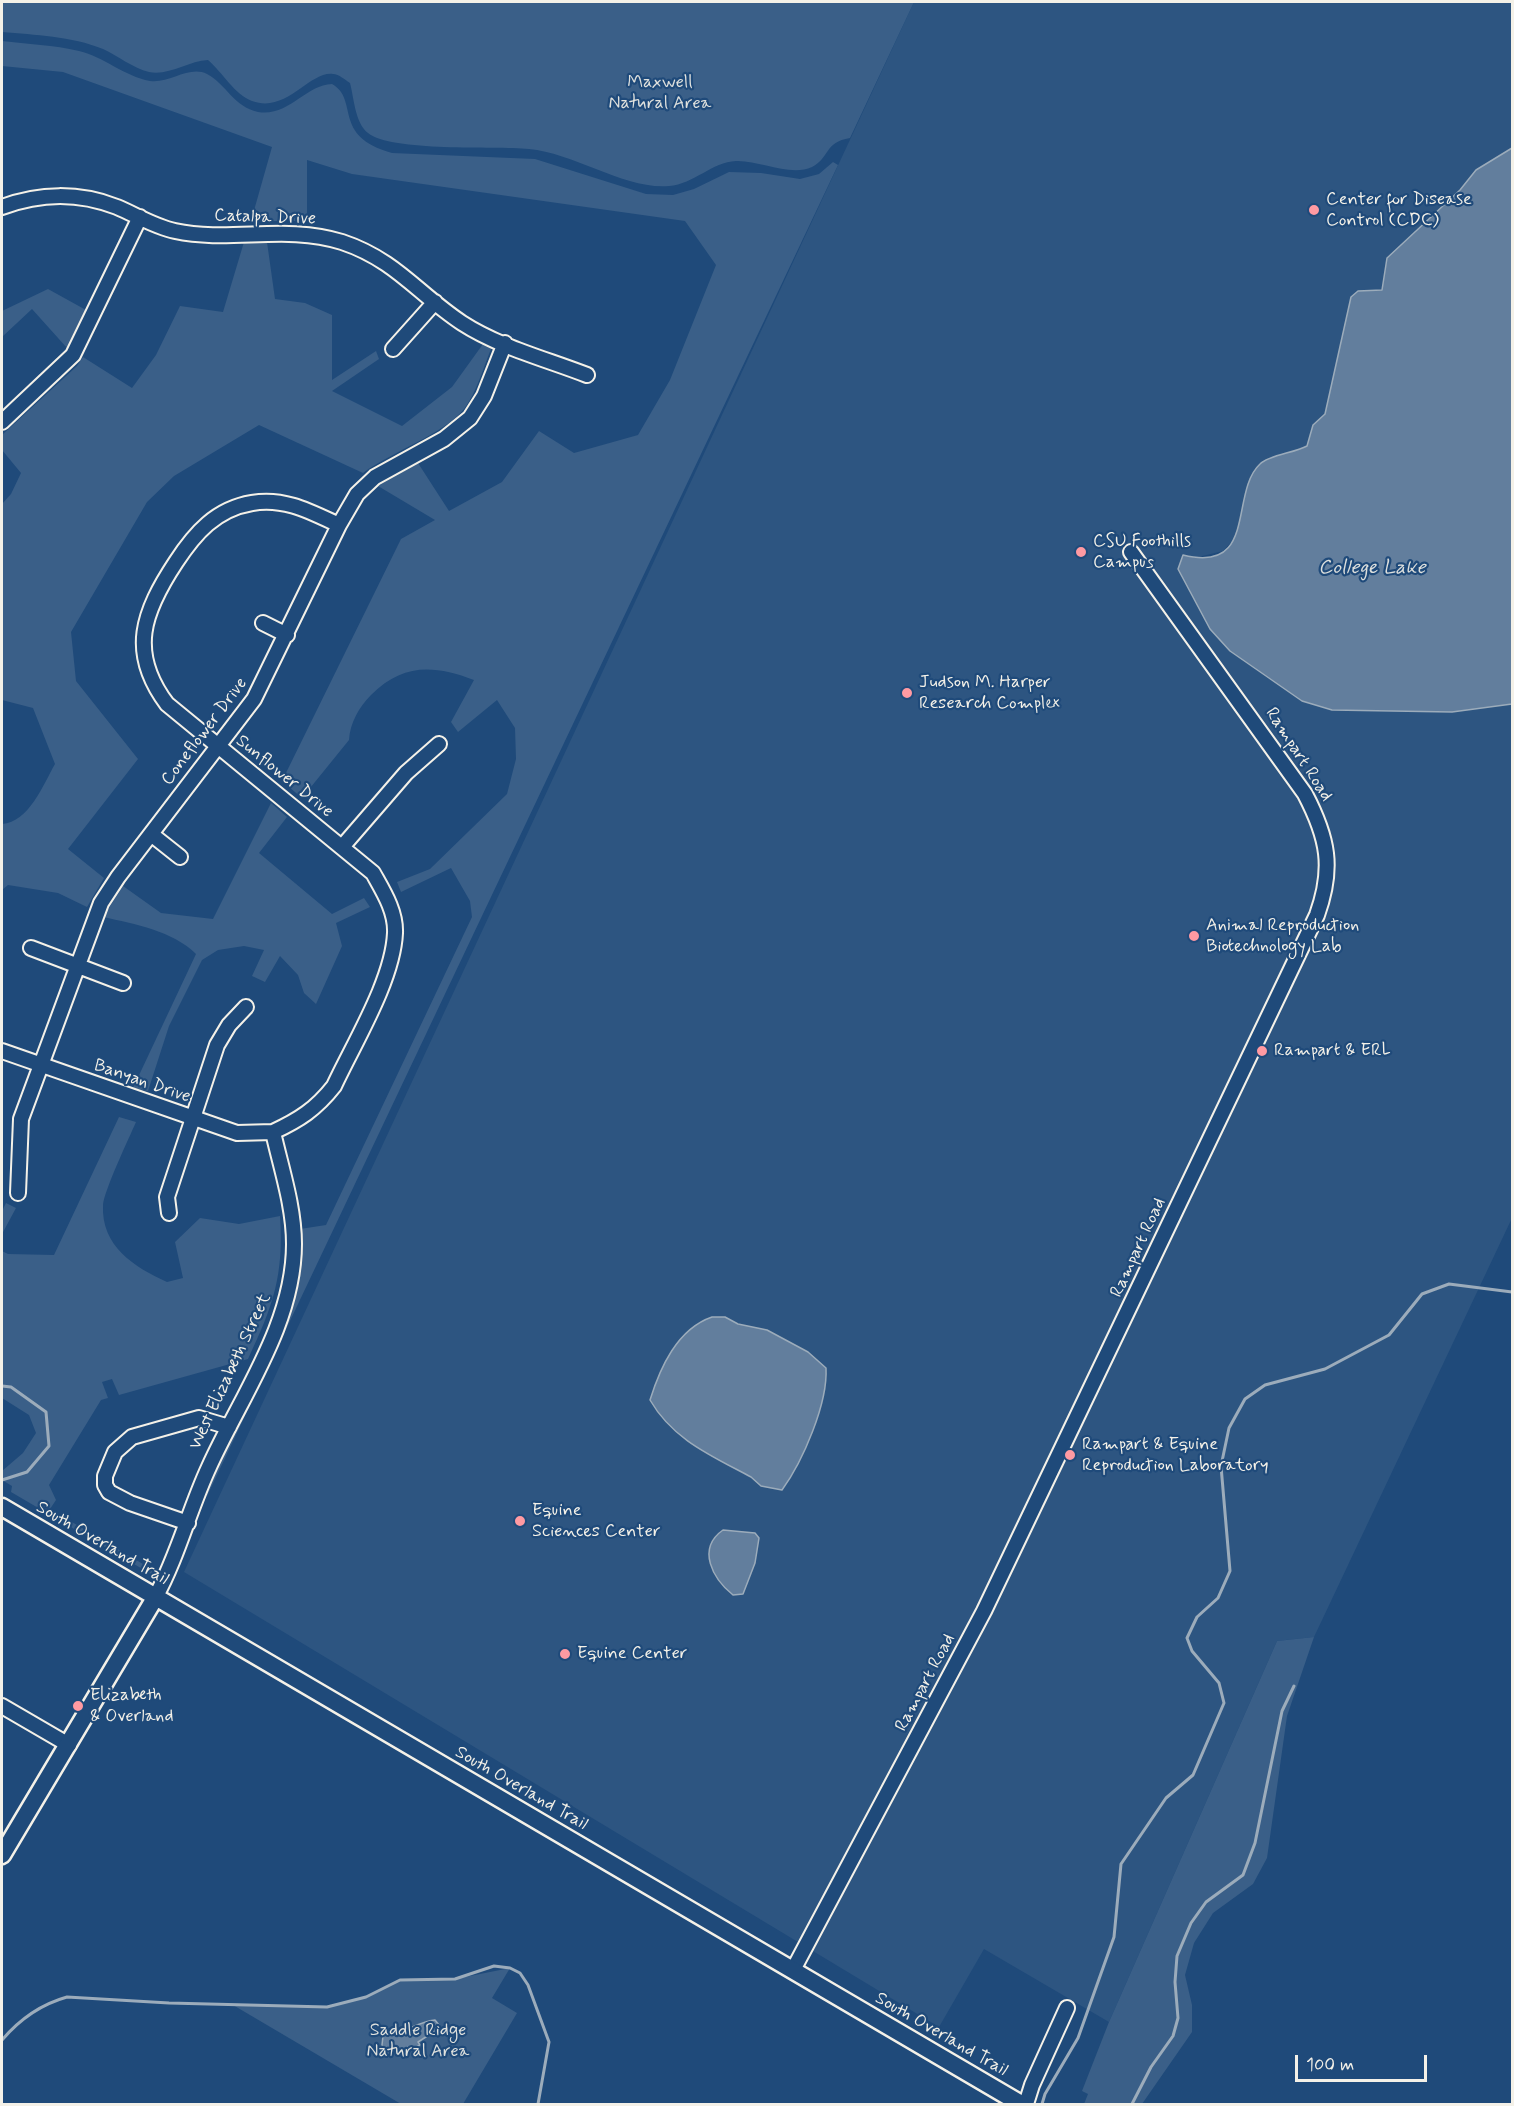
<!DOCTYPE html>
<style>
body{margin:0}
#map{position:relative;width:1514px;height:2106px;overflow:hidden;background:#1f4a7a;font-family:Mynerve,sans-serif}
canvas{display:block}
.frame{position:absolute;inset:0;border:3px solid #f4f1e8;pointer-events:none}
.scale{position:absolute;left:1295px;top:2055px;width:132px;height:27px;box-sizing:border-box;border:3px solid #f4f1e8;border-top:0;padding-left:8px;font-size:18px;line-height:21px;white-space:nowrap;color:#f4f1e8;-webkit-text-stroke:4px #1f4a7a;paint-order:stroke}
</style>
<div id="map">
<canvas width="1514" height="2106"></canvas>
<div class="frame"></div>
<div class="scale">100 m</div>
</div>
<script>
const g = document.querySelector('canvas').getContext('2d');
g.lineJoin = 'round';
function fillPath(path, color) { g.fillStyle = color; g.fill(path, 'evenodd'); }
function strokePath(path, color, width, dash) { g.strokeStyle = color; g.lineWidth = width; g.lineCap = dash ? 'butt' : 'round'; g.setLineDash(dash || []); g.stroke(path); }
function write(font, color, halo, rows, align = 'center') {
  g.font = font + ' Mynerve,sans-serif'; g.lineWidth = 4.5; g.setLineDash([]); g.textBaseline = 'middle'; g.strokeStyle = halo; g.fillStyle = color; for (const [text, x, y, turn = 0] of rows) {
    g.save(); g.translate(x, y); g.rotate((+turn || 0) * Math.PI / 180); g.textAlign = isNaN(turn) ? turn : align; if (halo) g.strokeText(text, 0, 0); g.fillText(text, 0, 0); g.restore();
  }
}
fillPath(new Path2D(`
 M914,2H1512V148L1476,170L1460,190L1387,257L1382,290L1358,291L1339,353L1325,414L1313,425L1307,446L1295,452L1269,458L1241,519L1236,537L1223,551L1194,558L1178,569L1210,629L1230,651L1269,679L1332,710L1452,712L1512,704V1218L1314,1637L1277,1641L1109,2022L984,1949L939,2027L184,1572Z`), '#2d5581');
fillPath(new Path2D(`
 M2,2H914L850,138C824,142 830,158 812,167C790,177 759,160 736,161C712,162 694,184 669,186C626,190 574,153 529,149C495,146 391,152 368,133C355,123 354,98 350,83C345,80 339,74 333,74C309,71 287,114 252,101C234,94 223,73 208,60C188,61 169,76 149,72C133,68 118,56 103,49C71,36 35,35 2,32Z
 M2,41C27,44 54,45 79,51C104,57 124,76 150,81C169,84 189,65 207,74C226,84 234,107 258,112C289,117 305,85 332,84C360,100 331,136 392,153L535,159L646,194L673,195L694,189L729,172L761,173L800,179L819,174L833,162L838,165L207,1496L206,1491L289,1317L297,1283L300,1229L326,1225L472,917L470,901L451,868L401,892L397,882L430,869L507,794L516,759L515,728L497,700L458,732L451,722L474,680C434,665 403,663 371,695C359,707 350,723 349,740L302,798L282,781L401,539L435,520L378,486L418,463L449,511L502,482L539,431L574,453L638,435L670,380L716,265L685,221L352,174L307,160V221H251L272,147L63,72L2,66Z
 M244,242H267L275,299L305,303L332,315V380L376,351L379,359L332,391L402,426L452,387L483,344L491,349L489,354C482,372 476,393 464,409C444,434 391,452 363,473L259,425L174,476L147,502L71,632L76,681L138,759L68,849L104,878L87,907L58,893L8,885L2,890V824C29,822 43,785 55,764L33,708L2,700V504L11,494L21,473L2,450V435L77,366L83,357L132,388L156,355L180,306L223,312Z
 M48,289L86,310L67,348L32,309L2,337V311Z
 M271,803L287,817L259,853L332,914L364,898L370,907L336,923L342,946L316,1004L304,993L298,975L280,956L265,982L252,976L264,950L244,946L218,950L202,960L169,1026L148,1091L133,1088L196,954C173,931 135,924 103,917L123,886L161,913L213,919Z
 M119,1117L136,1122C129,1138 104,1191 103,1205C101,1246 134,1267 167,1282L183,1278L175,1242L200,1218L239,1224L280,1216C284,1276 273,1306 248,1359L119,1395L112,1379L102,1382L108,1398L101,1400L49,1485L56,1500L50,1509L153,1570L151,1574L11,1492L12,1486L2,1480V1471L23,1453L36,1433L29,1415L2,1398V1251L8,1254L54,1255Z
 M6,1203L16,1208L2,1234V1211Z
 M1314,1637L1287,1716L1267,1858L1253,1884L1213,1913L1194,1943L1185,1975L1192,2005V2032L1142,2104H1084L1088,2094L1082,2091L1109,2022L1277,1641Z
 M510,1968L492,1998L517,2013L463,2104H401L233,2005L328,2007L366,1997L400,1980L455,1979Z`), '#3a5f88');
const water = new Path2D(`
 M1512,148V704L1452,712L1332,710L1302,701L1230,651L1210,629L1178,569L1183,555C1258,574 1229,493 1260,464C1269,455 1294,453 1307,446L1313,425L1325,414L1351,297L1358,291L1382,290L1387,258L1460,190L1476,170Z
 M712,1317H725L738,1324L767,1330L808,1352L826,1368C828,1403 803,1461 782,1490L761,1486L751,1477C712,1456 673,1440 650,1400C660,1368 677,1329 712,1317Z
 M723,1530L755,1533L759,1538L755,1563L743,1594L733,1595C713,1579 696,1549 723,1530Z
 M435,2020L439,2025L437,2030L418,2042L420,2045L412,2049L408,2047L401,2053H386L382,2045L383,2036C402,2035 416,2022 435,2020Z`);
fillPath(water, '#627e9d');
strokePath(water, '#9cacbb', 1.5);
strokePath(new Path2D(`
 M2,1386L11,1387L46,1412L49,1446L27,1472L2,1480
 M2,2040C19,2020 42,2004 67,1997L169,2003L327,2007L366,1997L400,1980L455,1979L494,1966L510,1968L520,1973L528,1985L549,2042L538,2104
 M1042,2104L1045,2094L1078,2038L1114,1937L1121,1864L1166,1798L1193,1775L1224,1703L1219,1683L1192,1651L1187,1638L1197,1617L1218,1598L1230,1571L1221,1466L1229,1428L1245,1399L1265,1385L1325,1369L1389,1335L1422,1294L1449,1284L1512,1292
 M1132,2104L1151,2067L1173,2036L1178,2018L1175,1982L1177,1956L1191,1923L1206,1902L1243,1875L1255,1843L1282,1711L1294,1686`), '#9cacbb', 3);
const minor = new Path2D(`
 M2,207C39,193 79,192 117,207C136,215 155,227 175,231C230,243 286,224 342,242C396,260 418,294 462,323C499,347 546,359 587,375
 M393,349L435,302
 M2,422L73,355L140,217
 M263,623L287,635
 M151,834L180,857
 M342,847L406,773L439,744
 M31,948L123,983
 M2,1051L237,1133L273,1132
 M18,1193L21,1119L101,903L118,877L254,699L339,525L357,494L375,477L444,439L470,418L484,396L505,343
 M169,1213L167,1197L217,1045L229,1025L246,1007
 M188,1523L130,1503L109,1492L105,1485V1476L115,1452L132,1437L199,1418L229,1427
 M155,1598C178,1556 189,1510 209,1467C241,1396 294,1324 294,1244C294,1206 281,1168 273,1132C299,1120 316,1109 334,1086C354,1043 393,980 395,933C396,911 383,891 373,873L167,704C128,652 143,612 176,562C195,533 216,509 252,503C284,497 311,512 339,525
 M2,1706L69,1745
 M793,1970L984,1611L1317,915C1334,868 1328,838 1305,794L1131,552
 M1026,2104L1032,2085L1067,2008`);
const major = new Path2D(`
 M2,1507L1021,2104
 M2,1855L155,1598`);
strokePath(minor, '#f4f1e8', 18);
strokePath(major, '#f4f1e8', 21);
strokePath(minor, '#1f4a7a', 14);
strokePath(major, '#1f4a7a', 16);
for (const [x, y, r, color] of [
 [1314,210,6,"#ff9aa2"],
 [1081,552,6,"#ff9aa2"],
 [907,693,6,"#ff9aa2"],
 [1194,936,6,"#ff9aa2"],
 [1262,1051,6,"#ff9aa2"],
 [1070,1455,6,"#ff9aa2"],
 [520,1521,6,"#ff9aa2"],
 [565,1654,6,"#ff9aa2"],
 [78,1706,6,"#ff9aa2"]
]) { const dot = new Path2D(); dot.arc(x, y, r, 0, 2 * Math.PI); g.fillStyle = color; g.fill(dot); strokePath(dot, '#1f4a7a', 2); }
write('18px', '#e1e2de', '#1f4a7a', [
 ["Maxwell",660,83],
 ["Natural Area",660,104],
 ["Saddle Ridge",418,2031],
 ["Natural Area",418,2052]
]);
write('18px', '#f4f1e8', '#1f4a7a', [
 ["Center for Disease",1326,200],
 ["Control (CDC)",1326,221],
 ["CSU Foothills",1093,542],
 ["Campus",1093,563],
 ["Judson M. Harper",919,683],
 ["Research Complex",919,704],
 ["Animal Reproduction",1206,926],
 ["Biotechnology Lab",1206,947],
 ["Rampart & ERL",1274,1051],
 ["Rampart & Equine",1082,1445],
 ["Reproduction Laboratory",1082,1466],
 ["Equine",532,1511],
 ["Sciences Center",532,1532],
 ["Equine Center",577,1654],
 ["Elizabeth",90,1696],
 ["& Overland",90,1717]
], 'left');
write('18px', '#f4f1e8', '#1f4a7a', [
 ["Catalpa Drive",265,218,2],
 ["Coneflower Drive",205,732,-53],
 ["Rampart Road",1298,755,57],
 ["Sunflower Drive",284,777,39],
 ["Banyan Drive",142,1082,19],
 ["Rampart Road",1139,1248,-65],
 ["West Elizabeth Street",231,1372,-65],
 ["South Overland Trail",102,1544,30],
 ["Rampart Road",926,1683,-62],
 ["South Overland Trail",521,1789,30],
 ["South Overland Trail",941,2035,30]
]);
write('italic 20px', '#dee0dd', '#1f4a7a', [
 ["College Lake",1372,569]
]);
</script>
